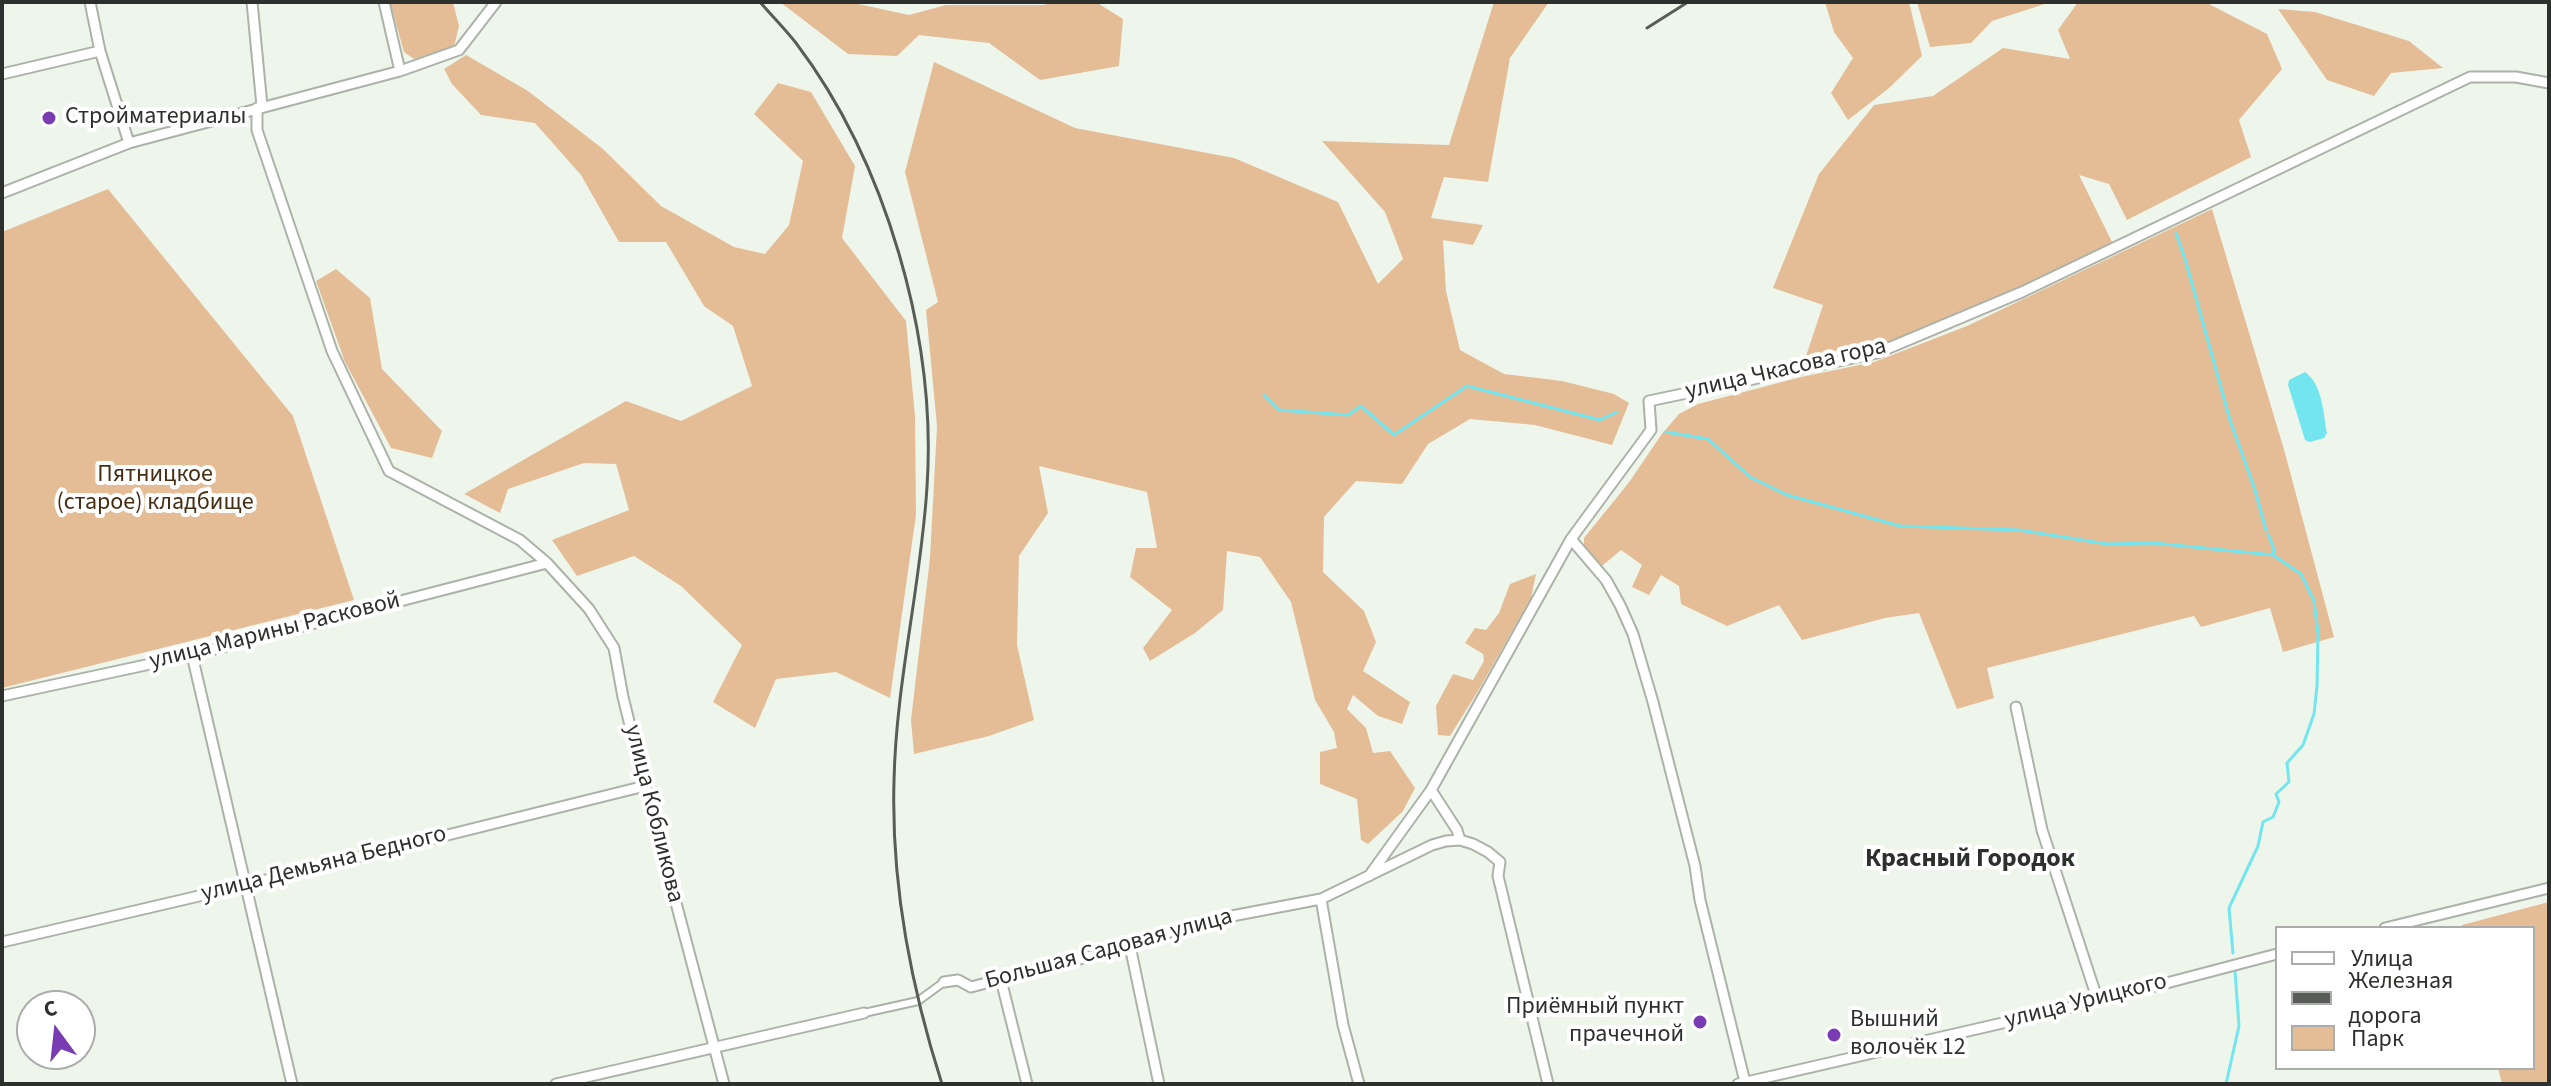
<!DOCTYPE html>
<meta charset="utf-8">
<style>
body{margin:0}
#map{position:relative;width:2551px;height:1086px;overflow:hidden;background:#eef6eb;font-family:"Source Sans 3",sans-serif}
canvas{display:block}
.frame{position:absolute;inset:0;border:4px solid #2d302c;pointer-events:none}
.legend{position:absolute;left:2275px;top:926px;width:260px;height:144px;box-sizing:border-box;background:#fff;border:2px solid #abacab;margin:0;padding:10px 14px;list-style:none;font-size:24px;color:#2d302c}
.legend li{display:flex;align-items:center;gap:16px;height:40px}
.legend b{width:40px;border:2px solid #abacab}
.north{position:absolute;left:16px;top:990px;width:80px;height:80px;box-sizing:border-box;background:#fff;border:2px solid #abacab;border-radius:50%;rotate:345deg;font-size:22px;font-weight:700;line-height:32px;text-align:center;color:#2d302c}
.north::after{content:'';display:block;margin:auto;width:28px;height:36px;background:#7a3cb2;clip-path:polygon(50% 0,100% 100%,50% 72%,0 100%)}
</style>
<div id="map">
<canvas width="2551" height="1086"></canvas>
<div class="frame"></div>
<ul class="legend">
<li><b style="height:10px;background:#fff"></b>Улица</li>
<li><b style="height:10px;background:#595d57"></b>Железная дорога</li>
<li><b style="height:22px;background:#e4bd97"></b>Парк</li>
</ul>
<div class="north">С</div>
</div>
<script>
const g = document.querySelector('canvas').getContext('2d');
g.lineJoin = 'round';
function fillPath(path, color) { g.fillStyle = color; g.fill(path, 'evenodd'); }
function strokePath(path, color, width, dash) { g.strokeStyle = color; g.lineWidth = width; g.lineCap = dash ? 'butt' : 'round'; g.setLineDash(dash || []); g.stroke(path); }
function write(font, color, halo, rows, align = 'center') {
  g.font = font + ' "Source Sans 3",sans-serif'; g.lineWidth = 8; g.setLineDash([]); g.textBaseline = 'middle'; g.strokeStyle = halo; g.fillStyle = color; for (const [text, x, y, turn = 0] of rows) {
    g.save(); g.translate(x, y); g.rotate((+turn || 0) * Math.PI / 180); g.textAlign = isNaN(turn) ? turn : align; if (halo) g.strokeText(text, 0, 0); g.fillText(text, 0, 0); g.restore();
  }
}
fillPath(new Path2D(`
 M390,2H453L459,26L454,47L414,59L404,52Z
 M780,2H849L909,15L946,5H1043L1057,2H1096L1123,19L1119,66L1040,80L989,43L919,35L897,56L848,54Z
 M1494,2H1549L1510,58L1488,182L1444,177L1431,218L1483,225L1473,245L1443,240L1446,291L1460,350L1504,374L1562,381L1614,394L1629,403L1612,445L1535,425L1470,419L1428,444L1402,484L1356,481L1324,517L1323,572L1364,611L1376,642L1363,671L1410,702L1402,724L1378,716L1353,695L1347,709L1366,728L1373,753L1390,751L1415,788L1403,811L1368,844L1361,840L1357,799L1320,784V752L1337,748L1334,732L1315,700L1291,602L1260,557L1227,551L1223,610L1195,633L1150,661L1143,648L1172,610L1130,577L1136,548H1157L1147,492L1039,466L1048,513L1019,556L1017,645L1034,720L989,736L914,754L911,720L930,558L937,426L926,310L938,302L905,172L934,62L1075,128L1234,158L1338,202L1378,284L1403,259L1385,212L1322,141L1449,145Z
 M1825,2H1909L1922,56L1888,89L1848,120L1831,93L1853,58L1834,32Z
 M1917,2H2051L1992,21L1971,43L1930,47Z
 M2078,2H2205L2267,34L2282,69L2239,120L2251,157L2127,220L2109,184L2079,175L2112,242C2034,280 1956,322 1873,348L1869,342L1805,359L1823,305L1773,288L1819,174L1874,105L1933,96L2003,48L2070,59L2058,30Z
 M2278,9L2315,12L2409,41L2443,68L2391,73L2374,96L2327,80Z
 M466,55L528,91L603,149L661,206L734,247L765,254L789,225L803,161L754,114L778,83L811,92L855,166L842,238L906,321L915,416L916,515L890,698L836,672L776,679L755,728L713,702L742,645L681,586L634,556L577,576L552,540L629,510L616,464L584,463L508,489L500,513L464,494L626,401L681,421L752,386L733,326L704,306L666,242H619L581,175L535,123L481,115L452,84L444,69Z
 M108,189L293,416L354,600L2,688V232Z
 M2212,209L2285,453L2334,637L2283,652L2270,608L2201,627L2194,616L1987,668L1994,698L1957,709L1919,613L1885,618L1802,640L1779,605L1727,626L1681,604L1679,586L1661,575L1649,595L1632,587L1642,565L1621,550L1602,566L1584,546V538L1630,481L1661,435L1679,414L1698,404L1801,377L1874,362L1967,326Z
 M336,269L370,298L382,369L442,431L432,458L391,448L345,362L316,281Z
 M1536,574L1531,598L1478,691L1450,736L1438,735L1436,706L1453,674L1473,680L1484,661L1483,654L1465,643L1475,628L1486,630L1499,613L1510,584Z
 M2549,902V1084H2502L2498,1068H2533V928H2463L2462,925Z`), '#e4bd97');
fillPath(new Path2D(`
 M2305,372C2323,385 2323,413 2327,433L2324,438L2310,442L2305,440L2288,385L2289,380Z`), '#73e5ee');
strokePath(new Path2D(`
 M2176,233L2186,262L2230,420L2255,490L2266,530
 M1264,395L1279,410L1348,415L1361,406L1394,435L1467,386L1600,420L1617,412
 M1666,432L1708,439L1750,477L1787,495L1900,526L2019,530L2107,544L2154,543L2273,555L2301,574L2314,601L2318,633L2317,686L2314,714L2303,745L2287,763L2289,782L2276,794L2279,802L2273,817L2263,822L2258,846L2229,908L2233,953
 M2268,534L2274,549L2273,555
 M2226,1084L2239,1026L2235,971`), '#73e5ee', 3);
const pedestrian = new Path2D(`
 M864,1013L918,1001L944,982`);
const minor = new Path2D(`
 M90,2L100,51L129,143
 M252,2L262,106
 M384,2L400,71
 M2,74L100,51
 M257,108V130L332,351L389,471L520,540L547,563L589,609L614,648L623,697L645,786L724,1084
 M2,193L129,143L400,71L459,50L496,2
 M1571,539L1606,580L1620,605L1633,634L1653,702L1695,866L1700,900L1745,1082
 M192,655L292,1084
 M2,696L192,655L547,563
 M2016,707L2042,830L2098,1001
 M1431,790L1457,830L1460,840
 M1369,876L1431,790L1571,539L1651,430L1649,401L1877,353L2022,292L2470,77H2516L2549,83
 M1321,899L1343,1025L1359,1084
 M2385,928L2549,888
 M2,942L246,885L645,786
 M1130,946L1159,1084
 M1001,980L1027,1084
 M944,982L958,980L971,987L1130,946L1195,923L1321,899L1432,845L1446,841L1460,840L1473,844L1488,852L1500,862L1498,876L1548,1084
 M556,1084L864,1013
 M1738,1084L2098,1001L2277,954`);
strokePath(pedestrian, '#abb2a8', 10);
strokePath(minor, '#abb2a8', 13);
strokePath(pedestrian, '#fff', 6);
strokePath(minor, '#fff', 9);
strokePath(new Path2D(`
 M760,2C772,16 785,29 796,43C886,162 937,338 927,487C921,585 896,682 894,781C891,884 911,987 942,1084
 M1647,28L1688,2`), '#595d57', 3);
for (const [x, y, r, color] of [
 [49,118,8,"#7a3cb2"],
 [1700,1022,8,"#7a3cb2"],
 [1834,1035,8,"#7a3cb2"]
]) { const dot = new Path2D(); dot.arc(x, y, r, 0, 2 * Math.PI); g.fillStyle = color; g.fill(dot); strokePath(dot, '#fff', 3); }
write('24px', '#2d302c', '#fff', [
 ["Стройматериалы",65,118],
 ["Приёмный пункт",1684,1008,"right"],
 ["прачечной",1684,1036,"right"],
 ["Вышний",1850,1021],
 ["волочёк 12",1850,1049]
], 'left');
write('24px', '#2d302c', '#fff', [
 ["улица Чкасова гора",1786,370,-13],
 ["улица Марины Расковой",275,632,-14],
 ["улица Кобликова",653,814,76],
 ["улица Демьяна Бедного",324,865,-14],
 ["Большая Садовая улица",1109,950,-15],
 ["улица Урицкого",2086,1002,-14]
]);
write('24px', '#462e13', '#fff', [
 ["Пятницкое",155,476],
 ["(старое) кладбище",155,504]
]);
write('bold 26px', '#2d302c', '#fff', [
 ["Красный Городок",1970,860]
]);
</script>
